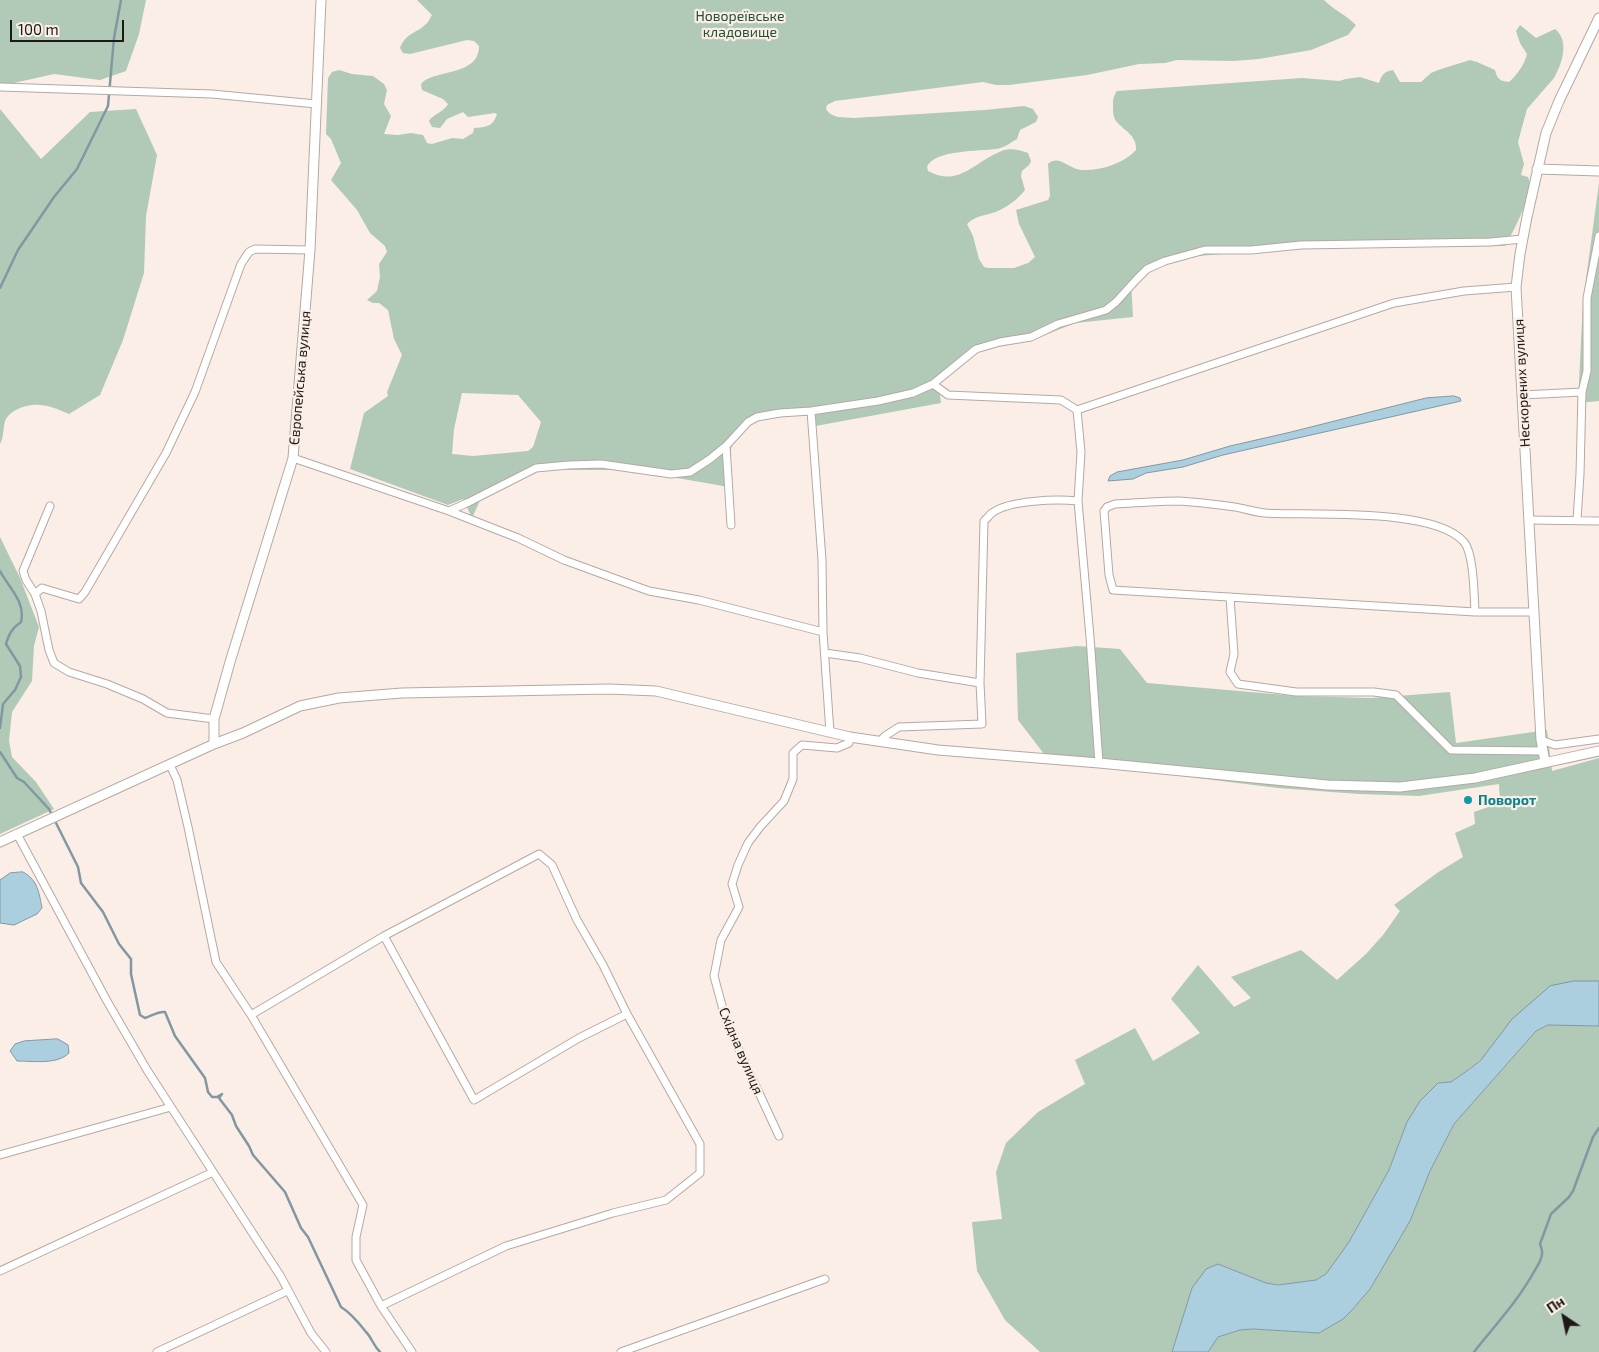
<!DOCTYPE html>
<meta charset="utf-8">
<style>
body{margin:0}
#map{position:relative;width:1599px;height:1352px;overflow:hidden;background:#faeee6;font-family:"Exo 2",sans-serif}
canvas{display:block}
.north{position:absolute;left:1539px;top:1292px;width:50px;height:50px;-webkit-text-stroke:4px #faeee6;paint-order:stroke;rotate:326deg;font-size:14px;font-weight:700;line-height:20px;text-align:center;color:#1e1917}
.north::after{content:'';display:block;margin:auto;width:18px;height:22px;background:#1e1917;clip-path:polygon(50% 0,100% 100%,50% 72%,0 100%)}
.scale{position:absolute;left:10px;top:20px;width:114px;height:22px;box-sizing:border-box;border:2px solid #1e1917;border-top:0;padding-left:6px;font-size:15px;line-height:18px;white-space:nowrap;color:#1e1917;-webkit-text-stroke:4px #faeee6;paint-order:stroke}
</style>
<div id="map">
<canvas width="1599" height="1352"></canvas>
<div class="north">Пн</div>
<div class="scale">100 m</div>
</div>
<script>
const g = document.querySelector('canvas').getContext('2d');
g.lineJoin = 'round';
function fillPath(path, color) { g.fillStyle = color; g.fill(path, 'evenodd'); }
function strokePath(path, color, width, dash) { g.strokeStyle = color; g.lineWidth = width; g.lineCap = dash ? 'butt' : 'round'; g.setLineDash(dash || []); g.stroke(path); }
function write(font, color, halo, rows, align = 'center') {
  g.font = font + ' "Exo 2",sans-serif'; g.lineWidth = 4.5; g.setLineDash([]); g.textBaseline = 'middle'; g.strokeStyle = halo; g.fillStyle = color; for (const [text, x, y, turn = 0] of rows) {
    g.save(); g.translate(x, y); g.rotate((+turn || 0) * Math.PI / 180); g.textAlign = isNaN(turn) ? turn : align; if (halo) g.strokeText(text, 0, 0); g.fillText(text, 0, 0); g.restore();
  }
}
fillPath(new Path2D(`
 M0,0H146L139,34L126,71L100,80L54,74L0,86Z
 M417,0H1324C1334,10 1346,15 1356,25L1348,35L1311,50L1259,59L1233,61L1177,60L1165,63L1139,64L1087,75L1009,85H996L983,82L835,101L827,105L826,109C832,119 844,117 854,118L985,110L1024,106L1033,109L1038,117L1036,122L1020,130L1017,139C1010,143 1004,148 996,149C980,151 933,150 927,167L928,171C956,186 970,167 993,155C997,153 1001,151 1004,150C1012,148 1020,150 1028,153L1031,161L1029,165L1022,171L1021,176L1025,190C1019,198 1010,205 1000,210C988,216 977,214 967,224L973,236L979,259L984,267L989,268H1014L1028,263L1035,257L1019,224L1016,210L1048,200L1050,196L1048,164C1058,154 1069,169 1081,170C1100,171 1123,164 1136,150C1137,135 1124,131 1116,121C1113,117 1113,111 1113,106C1113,99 1113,97 1117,91L1302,78L1339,81L1346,79L1360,77L1379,83C1382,74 1384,72 1393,70L1400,82H1421L1431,73L1438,70L1470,60L1477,62L1495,70C1497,79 1500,81 1509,82C1516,76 1525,64 1527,54L1520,43L1516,31L1520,25L1536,38L1555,29C1570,41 1562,64 1554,78L1527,109L1518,142L1524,164L1521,175L1528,177C1535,192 1513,232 1505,246L1296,248L1186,257L1155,265L1131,281L1133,317L1075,323L1033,340L976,351L938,380L941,403L810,427L808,415L749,419L736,431L729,457V487L631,470H527L483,494L472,518L463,499L448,505L350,469L364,413L388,396L387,392L402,355L394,339L388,310L379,303H373L367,300L377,291L380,277L379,264L387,252L385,246L370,233L357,210L331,180L341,163L331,139L326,134L328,78L332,72L339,70L352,74L373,76L384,84L387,90L384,104L391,116L384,134L398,135L411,133L423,135L427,143L432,144L452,138L463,139L473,133L474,128C486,127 493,127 497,114L495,113L468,117L463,112L447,119L440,128L432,127L429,121C434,113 443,113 448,104L443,99L422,90L421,84C433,69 479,77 479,46L474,41L467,40L410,54L403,53L400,48C406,33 415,34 425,25C428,23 430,18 432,15ZM462,393L518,395L541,422L533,447L528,451L473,456L452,454L454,429Z
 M0,109L41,159L90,112L136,109L157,155L146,216L144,273L123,340L100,395L69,414C51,406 35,400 16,410C12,412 7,416 5,421C3,428 4,437 0,444Z
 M1599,183V401L1578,403L1583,301Z
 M0,537L20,578L39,627L34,646L32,681L12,712L9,741L12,757L36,782L54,809L0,834Z
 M1077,646L1120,649L1147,683L1296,696L1371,698L1450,692L1456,743L1547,730L1552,771L1599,758V981H1574L1471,1068L1451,1082L1438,1083L1407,1122L1389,1170L1349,1242L1326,1274L1316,1280L1278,1285L1266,1283L1218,1264L1192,1288L1172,1352H1040L1005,1320L977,1271L972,1222L1002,1219L996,1172L1006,1143L1038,1112L1085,1084L1075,1060L1135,1028L1153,1061L1200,1033L1171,999L1198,965L1234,1007L1251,998L1231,977L1301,950L1337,980L1366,954L1383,935L1400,911L1394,905L1437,873L1463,857L1455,833L1475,824L1474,812L1500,803L1499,784L1419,796L1359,794L1278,788L1173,775L1051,763L1018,720L1016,653Z
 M1548,1025L1599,1026V1352H1208L1218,1337L1240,1330L1253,1329L1319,1333L1343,1319L1352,1310L1370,1289L1410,1221L1430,1171L1454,1124L1536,1031Z`), '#b0cab7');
const water = new Path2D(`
 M1454,396L1460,398L1461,401L1223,455L1183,467L1146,473L1133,479L1108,481L1110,476L1117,472L1183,460L1230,446L1291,432L1426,398Z
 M23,872C38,880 39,893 42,908L37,914L14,925L0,923V880L10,873Z
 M1574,981H1599V1026L1548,1025L1536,1031L1454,1124L1430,1171L1410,1221L1370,1289L1352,1310L1343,1319L1319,1333L1253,1329L1240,1330L1218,1337L1208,1352H1172L1192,1288L1206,1269L1218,1264L1266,1283L1278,1285L1316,1280L1326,1274L1349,1242L1389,1170L1407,1122L1420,1101L1438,1083L1451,1082L1471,1068L1481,1060L1512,1019L1550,986Z
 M58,1039L68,1045L69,1053C57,1065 33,1061 17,1061L10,1051L15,1044L24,1041Z`);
fillPath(water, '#accfdf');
strokePath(water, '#8198a3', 1);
strokePath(new Path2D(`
 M0,288L18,250L54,197L77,169L108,106L114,38L121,0
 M0,571C9,588 26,602 21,622C12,628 9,634 6,644L20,666L21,677L15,690L3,704L0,728
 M0,752L17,778L24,782L49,809L78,867L81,883L103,912L119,944L131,959V974L140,1015L145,1018C152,1016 158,1011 165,1012L175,1036L205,1078L208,1092L212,1097H217L222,1094L219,1098L232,1115L236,1126L249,1146L253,1155L285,1192L301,1228L308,1237L341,1307C351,1313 359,1323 366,1332C372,1338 373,1345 380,1352
 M1474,1352C1496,1324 1518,1301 1535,1270C1538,1265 1543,1258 1542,1252C1542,1249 1541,1247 1540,1244L1551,1214L1569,1197L1573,1191L1593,1137L1599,1128`), '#8198a3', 2.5);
const street = new Path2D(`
 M0,87L212,94L316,104
 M933,384L948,395L1061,400L1077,410L1394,303L1464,291L1516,287
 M1522,395L1582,392
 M1077,410L1081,452L1078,501L1090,637L1099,763
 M811,411L822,560L823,632L830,732
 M726,446L731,525
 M293,458L449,511L469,502L536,468L569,465L601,464L671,474L690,472L710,459L726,446L748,422L757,417L780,413L811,411L878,401L913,393L933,384L976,349L1000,342L1031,337L1058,324L1106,310L1116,302L1136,280L1147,269L1165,261L1205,250H1251L1301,245L1490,242L1523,239
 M50,506L23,571L26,580L35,594L41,611L49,650L54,663L69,672L107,684L143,699L167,713L214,719
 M449,511L518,538L564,560L649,591L699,600L823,632
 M1529,520L1599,521
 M1577,520L1580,474L1582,392L1587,371V298L1599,236
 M35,594L42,588L79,599L85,592L166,453L195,392L241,264L249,252L255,249L310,250
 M1230,597L1234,654L1230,672L1238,684L1296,692H1374L1396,695L1451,750L1543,751
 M1475,612C1474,595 1474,554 1464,542C1434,507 1310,516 1265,513C1253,512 1240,507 1228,506C1212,504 1195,502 1179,501C1158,501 1136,503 1115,504L1107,507L1104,511L1109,575L1113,590L1475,612H1534
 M825,653L860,658L918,673L980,683
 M1541,740L1555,745L1599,739
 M880,741L885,736L899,727L982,724L980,683L984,521C987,519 989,515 992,513C1009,500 1057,499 1078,501
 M170,765L177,780L188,827L216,962L251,1015L363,1205L356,1237V1260L381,1306L412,1352
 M17,834L107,1001L147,1070L281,1277L311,1333L326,1352
 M251,1015L384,936L539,854L552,865L577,920L603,965L627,1014L579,1038L474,1100L384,936
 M779,1136L727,1024L714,976L721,940L739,907L732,884L738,865L748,843L760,827L784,801L793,779V753L802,745L837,748L849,743L850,737
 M0,1155L171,1107
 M0,1271L213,1172
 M381,1306L506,1246L613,1213L666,1200L700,1173V1144L627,1014
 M157,1352L287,1291
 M621,1352L825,1279`);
const secondary = new Path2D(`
 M1537,169L1599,171
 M214,744V719L230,662L293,458L310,250L321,0
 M1545,762L1541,740L1516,287L1520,254L1527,217L1546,133L1559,101L1599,18
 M0,842L214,744L243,733L300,706L339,698L402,693L609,689L656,691L850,737L938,750L1099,763L1327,785L1400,787L1475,778L1599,751`);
strokePath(street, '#b5a9a2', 9);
strokePath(secondary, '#b5a9a2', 11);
strokePath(street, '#fff', 7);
strokePath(secondary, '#fff', 9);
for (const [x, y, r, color] of [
 [1468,800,5,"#0f9aa8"]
]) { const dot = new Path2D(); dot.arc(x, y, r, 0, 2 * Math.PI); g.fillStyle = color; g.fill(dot); strokePath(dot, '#faeee6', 2); }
write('14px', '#215132', '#faeee6', [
 ["Новореївське",740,16],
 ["кладовище",740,32]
]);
write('14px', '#1e1917', '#faeee6', [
 ["Європейська вулиця",300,378,-85],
 ["Нескорених вулиця",1522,383,-93],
 ["Східна вулиця",741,1051,67]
]);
write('bold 14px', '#0d838f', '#faeee6', [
 ["Поворот",1478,800]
], 'left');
</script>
